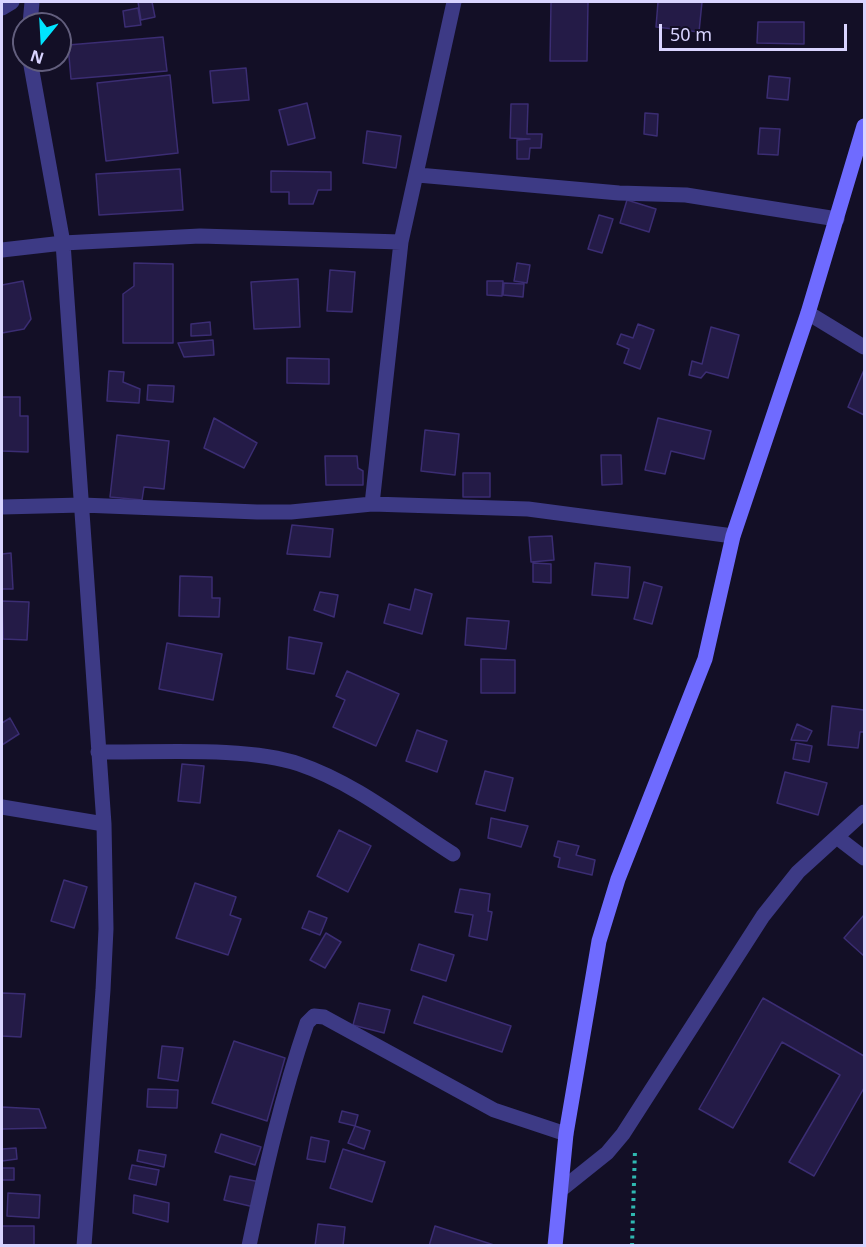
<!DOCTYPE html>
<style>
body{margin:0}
#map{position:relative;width:866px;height:1247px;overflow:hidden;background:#130f26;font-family:"Noto Sans",sans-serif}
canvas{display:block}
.frame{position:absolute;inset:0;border:3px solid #d9d4ff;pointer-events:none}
.north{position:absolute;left:12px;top:12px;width:60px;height:60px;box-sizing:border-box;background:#130f26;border:2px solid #625e7d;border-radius:50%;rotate:198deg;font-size:16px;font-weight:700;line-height:24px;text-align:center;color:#d9d4ff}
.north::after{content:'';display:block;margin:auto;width:21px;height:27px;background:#00e5ff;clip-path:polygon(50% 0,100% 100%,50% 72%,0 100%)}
.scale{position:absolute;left:659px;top:24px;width:188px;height:27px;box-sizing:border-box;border:3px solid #d9d4ff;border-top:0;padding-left:8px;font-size:18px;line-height:21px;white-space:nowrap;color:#d9d4ff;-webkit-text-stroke:4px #130f26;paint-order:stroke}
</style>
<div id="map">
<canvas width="866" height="1247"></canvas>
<div class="frame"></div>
<div class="north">N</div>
<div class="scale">50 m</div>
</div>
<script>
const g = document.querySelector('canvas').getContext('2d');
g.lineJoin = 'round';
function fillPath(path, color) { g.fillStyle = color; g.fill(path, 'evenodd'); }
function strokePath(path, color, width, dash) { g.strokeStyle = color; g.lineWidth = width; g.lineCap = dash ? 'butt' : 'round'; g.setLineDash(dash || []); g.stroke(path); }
const building = new Path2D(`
 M138,2H152L155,17L141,20Z
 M551,2H588L587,61H550Z
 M658,2H702L699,32L656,27Z
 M138,8L141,25L125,27L123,11Z
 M758,22H804V44L757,43Z
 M163,37L167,71L71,79L68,45Z
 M246,68L249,100L213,103L210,71Z
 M170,75L178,153L106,161L97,83Z
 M769,76L790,78L788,100L767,98Z
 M307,103L315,138L288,145L279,110Z
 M511,104H528L527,134H542L541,148H530L529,159H517V140L530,139L510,138Z
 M645,113L658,114L657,136L644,134Z
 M760,128L780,129L778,155L758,154Z
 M367,131L401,136L396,168L363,163Z
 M180,169L183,210L99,215L96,174Z
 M271,171L331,172V190H318L313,204H289V192H271Z
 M627,200L656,209L649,232L620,223Z
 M599,215L613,219L602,253L588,249Z
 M134,263L173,264V343H123V294L134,286Z
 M517,263L530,265L527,283L514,281Z
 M330,270L355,272L352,312L327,311Z
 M298,279L300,327L254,329L251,282Z
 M23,281L31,319L24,329L2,333V285Z
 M487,281H503L502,296L487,295Z
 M504,283L524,284L523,297L503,295Z
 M210,322L211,335L191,336V324Z
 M638,324L654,330L640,369L624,363L629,349L617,344L621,334L633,338Z
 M711,327L739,335L728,378L706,372L701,378L689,375L692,361L702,364Z
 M213,340L214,355L184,357L178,343Z
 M287,358L329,359V384L287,383Z
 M864,370V415L848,407Z
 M109,371L124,372L123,382L140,389L139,403L107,401Z
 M148,385L174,386L173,402L147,400Z
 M2,397H20V416H28V452L2,451Z
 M214,418L257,443L244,468L204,448Z
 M658,418L711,431L704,459L671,451L665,474L645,470Z
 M425,430L459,434L455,475L421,471Z
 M117,435L169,441L164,489L144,487L142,500L110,497Z
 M601,455H621L622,484L602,485Z
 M325,456H357L358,468L363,471V485H326Z
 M463,473H490V497H463Z
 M292,525L333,529L330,557L287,554Z
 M552,536L554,560L531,562L529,537Z
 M11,553L13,589H2V554Z
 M533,563L551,564V583L533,582Z
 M595,563L630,567L628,598L592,595Z
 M180,576L212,577V598H220L219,617L179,616Z
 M644,582L662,587L652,624L634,619Z
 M415,589L432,594L422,634L384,623L389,604L410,610Z
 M320,592L338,595L334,617L314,610Z
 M2,601L29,602L27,640L3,639Z
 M467,618L509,621L506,649L465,645Z
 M289,637L322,643L314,674L287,669Z
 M167,643L222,654L213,700L159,689Z
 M481,659L515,660V693H481Z
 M347,671L399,694L376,746L333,727L345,700L336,696Z
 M832,706L864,710V732H860L858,748L828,745Z
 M10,718L19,734L2,745V723Z
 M797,724L812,731L807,741L791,740Z
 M417,730L447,741L437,772L406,761Z
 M796,743L812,746L809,762L793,759Z
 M182,764L204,766L200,803L178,801Z
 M485,771L513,778L505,811L476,804Z
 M785,772L827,783L818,815L777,803Z
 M491,818L528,826L521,847L488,838Z
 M339,830L371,846L348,892L317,876Z
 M558,841L579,846L576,855L595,860L592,875L558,867L560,858L554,856Z
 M64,880L87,887L74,928L51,921Z
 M195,883L236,897L230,915L241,919L228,955L176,938Z
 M460,889L490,894L488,911L492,912L487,940L469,936L473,915L455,912Z
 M309,911L327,918L320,935L302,928Z
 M864,915V956L844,938Z
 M326,933L341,942L325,968L310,960Z
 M419,944L454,955L446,981L411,970Z
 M2,993L25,994L21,1037L2,1036Z
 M423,996L511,1026L502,1052L414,1023Z
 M763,998L864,1056V1088L814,1176L789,1162L840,1075L782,1042L733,1128L699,1109Z
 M359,1003L390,1010L384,1033L353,1025Z
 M234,1041L285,1058L267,1121L212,1103Z
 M162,1046L183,1048L178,1081L158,1078Z
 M148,1089L178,1090L177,1108L147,1107Z
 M2,1107L39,1109L46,1128L2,1129Z
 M342,1111L358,1115L355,1126L339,1122Z
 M355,1126L370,1131L364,1149L348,1143Z
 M221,1134L261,1147L255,1165L215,1152Z
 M311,1137L329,1141L325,1162L307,1159Z
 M16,1148L17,1159L2,1161V1149Z
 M343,1149L385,1162L372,1202L330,1188Z
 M139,1150L166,1155L164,1167L137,1161Z
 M132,1165L159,1170L156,1185L129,1179Z
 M2,1168H14V1180H2Z
 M230,1176L260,1182L254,1207L224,1200Z
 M8,1193L40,1195L39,1218L7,1216Z
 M134,1195L169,1203L168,1222L133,1213Z
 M318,1224L345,1227L343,1246H315Z
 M2,1226H34V1246H2Z
 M435,1226L497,1246H429Z`);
fillPath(building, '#241b47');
strokePath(building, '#3b2d73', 1.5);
strokePath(new Path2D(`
 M632,1246L635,1150`), '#2fb8b0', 4, [3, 4.5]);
strokePath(new Path2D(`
 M2,8L12,2
 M30,24L32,2
 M30,60L63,243L104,824L106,929L103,990L84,1246
 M418,175L619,193L686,195L837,219
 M2,250L63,243L200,236L401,242
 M808,313L864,347
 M372,504L401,242L454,2
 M2,507L82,505L257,512H291L372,504L528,509L733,536
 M98,752C155,753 247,746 299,764C355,783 404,823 453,854
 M2,807L104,824
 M838,838L864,858
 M562,1189L607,1153L623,1134L763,916L798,872L864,812
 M249,1246C265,1170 282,1096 307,1023L314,1016L324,1017L494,1110L566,1134`), '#3d3a85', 15);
strokePath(new Path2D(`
 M555,1246L566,1134L599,941L618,879L705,659L733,536L808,313L864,126`), '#6f6bff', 15);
</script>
